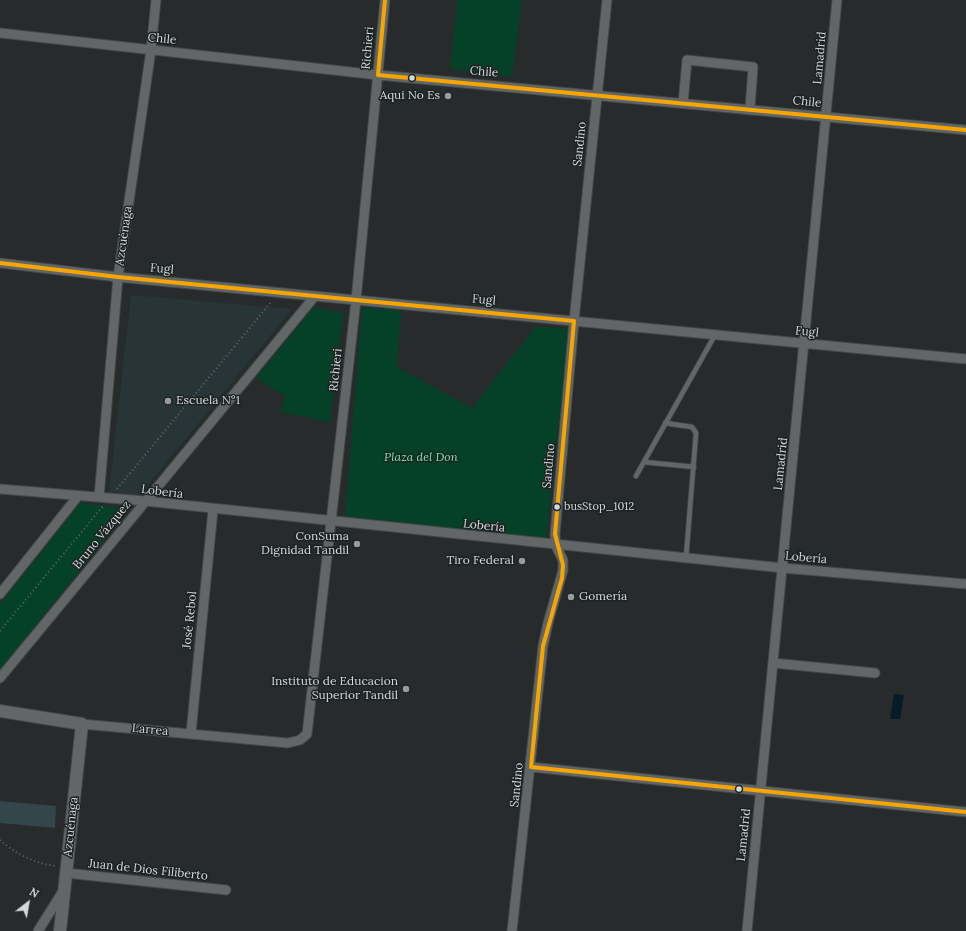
<!DOCTYPE html>
<meta charset="utf-8">
<style>
body{margin:0}
#map{position:relative;width:966px;height:931px;overflow:hidden;background:#272b2c;font-family:Lora,serif}
canvas{display:block}
.north{position:absolute;left:8px;top:883px;width:40px;height:40px;-webkit-text-stroke:3px #1d2323;paint-order:stroke;rotate:31deg;font-size:11px;font-weight:700;line-height:16px;text-align:center;color:#d5d9d9}
.north::after{content:'';display:block;margin:auto;width:14px;height:18px;background:#d5d9d9;clip-path:polygon(50% 0,100% 100%,50% 72%,0 100%)}
</style>
<div id="map">
<canvas width="966" height="931"></canvas>
<div class="north">N</div>
</div>
<script>
const g = document.querySelector('canvas').getContext('2d');
g.lineJoin = 'round';
function fillPath(path, color) { g.fillStyle = color; g.fill(path, 'evenodd'); }
function strokePath(path, color, width, dash) { g.strokeStyle = color; g.lineWidth = width; g.lineCap = dash ? 'butt' : 'round'; g.setLineDash(dash || []); g.stroke(path); }
function write(font, color, halo, rows, align = 'center') {
  g.font = font + ' Lora,serif'; g.lineWidth = 3; g.setLineDash([]); g.textBaseline = 'middle'; g.strokeStyle = halo; g.fillStyle = color; for (const [text, x, y, turn = 0] of rows) {
    g.save(); g.translate(x, y); g.rotate((+turn || 0) * Math.PI / 180); g.textAlign = isNaN(turn) ? turn : align; if (halo) g.strokeText(text, 0, 0); g.fillText(text, 0, 0); g.restore();
  }
}
fillPath(new Path2D(`
 M131,295L292,309L138,497L109,493Z`), '#283536');
fillPath(new Path2D(`
 M457,0H522L512,77L450,69Z
 M314,307L343,313L330,422L280,412L286,397L256,378Z
 M362,307L401,310L397,367L472,408L536,326L569,329L546,539L345,520Z
 M80,503L129,509L0,670V604Z`), '#054029');
fillPath(new Path2D(`
 M894,694L904,695L900,719H890Z`), '#061c28');
fillPath(new Path2D(`
 M0,801L56,806L55,828L0,823Z`), '#33464a');
const service = new Path2D(`
 M665,423L692,427L696,433L686,558
 M644,462L694,467
 M636,476L715,335`);
const minor = new Path2D(`
 M0,33L378,75L966,130
 M683,103L687,60L753,67L750,108
 M0,263L118,277L966,359
 M0,489L145,501L783,568L966,584
 M99,497L118,277L151,50L156,0
 M0,594L78,496
 M773,663L875,673
 M0,678L315,296
 M82,724L288,743L300,740L307,734L356,300L385,0
 M191,733L213,510
 M531,767L966,812
 M66,873L226,890
 M38,931L65,888
 M512,931L543,646L548,623L563,570V560L556,546L555,534L574,321L607,0
 M747,931L837,0`);
const secondary = new Path2D(`
 M0,711L82,724L60,931`);
strokePath(service, '#444747', 6);
strokePath(minor, '#444747', 11);
strokePath(secondary, '#444747', 14);
strokePath(new Path2D(`
 M117,489L272,301
 M0,631L103,506
 M0,840C14,853 36,864 56,866`), '#646768', 2, [1, 3]);
strokePath(service, '#636666', 4.5);
strokePath(minor, '#636666', 9);
strokePath(secondary, '#636666', 12);
strokePath(new Path2D(`
 M385,0L378,75L966,130
 M0,263L118,277L574,321L555,534L563,565L562,578L543,646L531,767L966,812`), '#f7a600', 4);
for (const [x, y, r, color] of [
 [412,78,3.5,"#d5d9d9"],
 [448,96,4,"#989c9c"],
 [168,401,4,"#989c9c"],
 [557,507,3.5,"#d5d9d9"],
 [357,544,4,"#989c9c"],
 [522,561,4,"#989c9c"],
 [571,597,4,"#989c9c"],
 [406,689,4,"#989c9c"],
 [739,789,3.5,"#d5d9d9"]
]) { const dot = new Path2D(); dot.arc(x, y, r, 0, 2 * Math.PI); g.fillStyle = color; g.fill(dot); strokePath(dot, '#1d2323', 1.5); }
write('11px', '#d5d9d9', '#1d2323', [
 ["busStop_1012",564,507]
], 'left');
write('12px', '#d5d9d9', '#1d2323', [
 ["Chile",162,39,6],
 ["Richieri",368,48,-85],
 ["Lamadrid",820,58,-85],
 ["Chile",484,72,5],
 ["Chile",807,102,6],
 ["Sandino",580,144,-84],
 ["Azcuénaga",124,236,-82],
 ["Fugl",162,269,5],
 ["Fugl",484,300,5],
 ["Fugl",807,332,6],
 ["Richieri",336,370,-84],
 ["Lamadrid",781,464,-84],
 ["Sandino",549,466,-85],
 ["Lobería",162,492,7],
 ["Lobería",484,526,6],
 ["Bruno Vázquez",102,535,-51],
 ["Lobería",806,558,5],
 ["José Rebol",190,620,-84],
 ["Larrea",150,730,5],
 ["Sandino",517,785,-84],
 ["Azcuénaga",71,827,-84],
 ["Lamadrid",744,835,-84],
 ["Juan de Dios Filiberto",148,870,6]
]);
write('12px', '#d5d9d9', '#1d2323', [
 ["Aqui No Es",440,96],
 ["Escuela N°1",176,401,"left"],
 ["ConSuma",349,537],
 ["Dignidad Tandil",349,551],
 ["Tiro Federal",514,561],
 ["Gomería",579,597,"left"],
 ["Instituto de Educacion",398,682],
 ["Superior Tandil",398,696]
], 'right');
write('italic 12px', '#74e9b0', '#1d2323', [
 ["Plaza del Don",421,458]
]);
</script>
